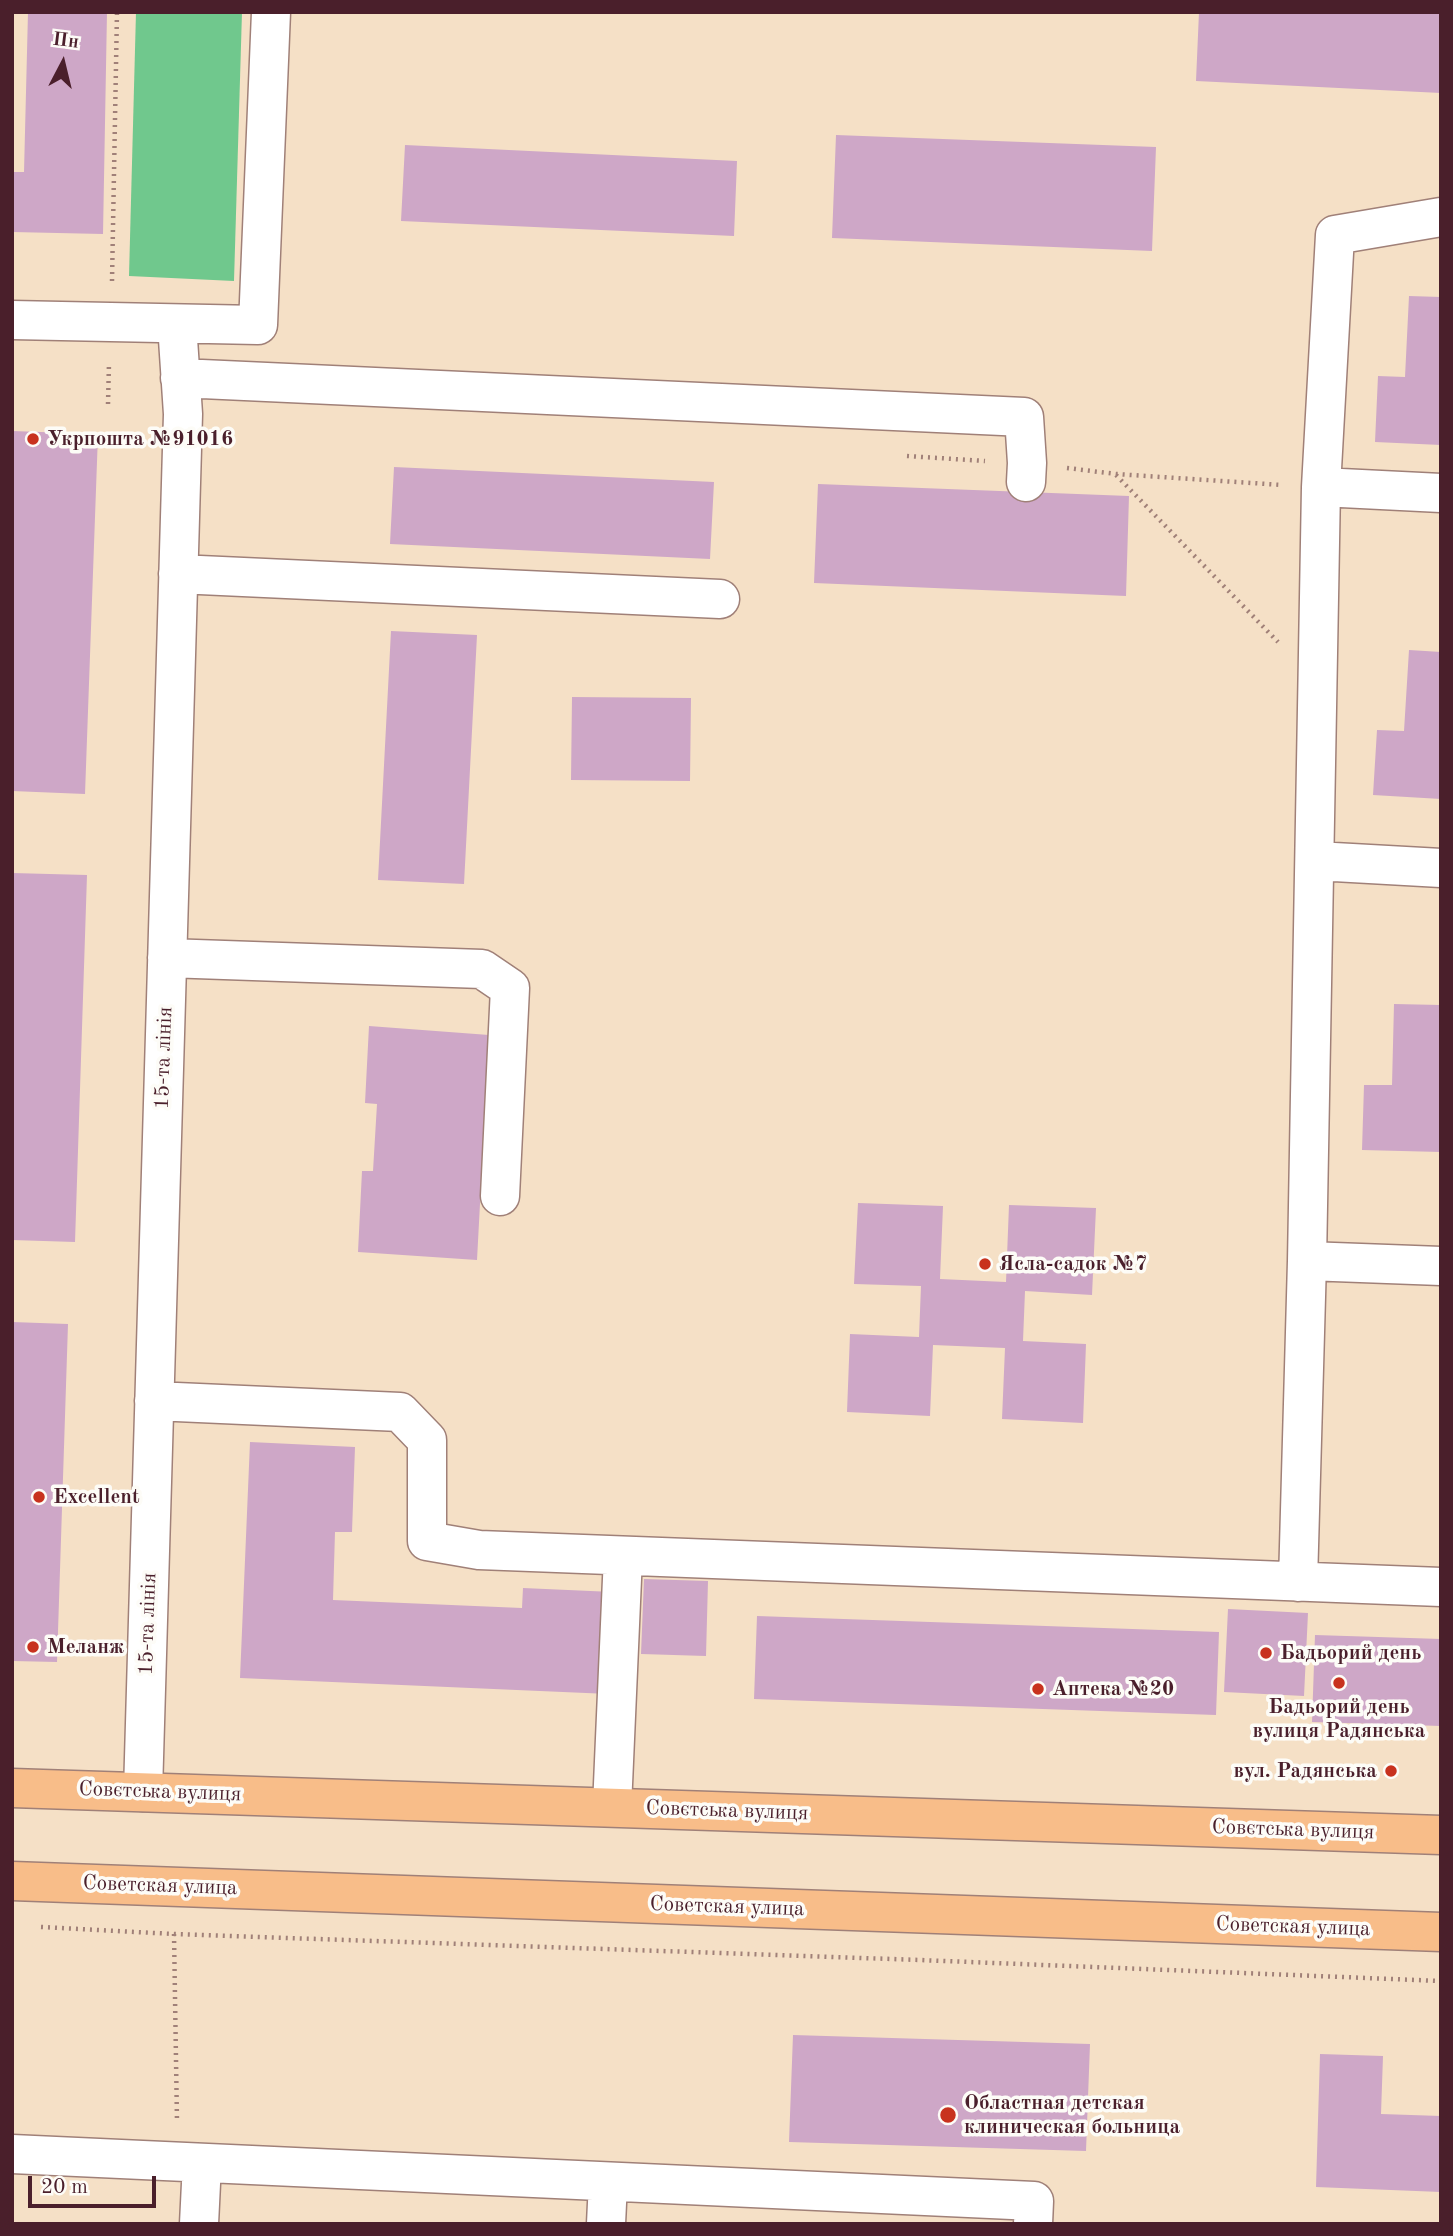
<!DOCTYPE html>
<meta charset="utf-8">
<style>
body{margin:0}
#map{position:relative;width:1453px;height:2236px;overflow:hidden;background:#f5e0c6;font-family:"Old Standard TT",serif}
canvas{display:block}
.frame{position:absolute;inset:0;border:14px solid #4a1f2b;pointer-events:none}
.north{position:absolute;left:28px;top:28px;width:70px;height:70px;-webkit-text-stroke:5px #fdfcf7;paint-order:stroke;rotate:7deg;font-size:19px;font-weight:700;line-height:28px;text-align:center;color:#4a1f2b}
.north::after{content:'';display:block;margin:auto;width:24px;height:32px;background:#4a1f2b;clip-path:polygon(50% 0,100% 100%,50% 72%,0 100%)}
.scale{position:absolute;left:28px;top:2176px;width:128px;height:32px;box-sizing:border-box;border:4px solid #4a1f2b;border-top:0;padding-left:9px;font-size:21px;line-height:24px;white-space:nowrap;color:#4a1f2b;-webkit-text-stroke:5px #fdfcf7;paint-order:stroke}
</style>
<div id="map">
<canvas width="1453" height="2236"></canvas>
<div class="frame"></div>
<div class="north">Пн</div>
<div class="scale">20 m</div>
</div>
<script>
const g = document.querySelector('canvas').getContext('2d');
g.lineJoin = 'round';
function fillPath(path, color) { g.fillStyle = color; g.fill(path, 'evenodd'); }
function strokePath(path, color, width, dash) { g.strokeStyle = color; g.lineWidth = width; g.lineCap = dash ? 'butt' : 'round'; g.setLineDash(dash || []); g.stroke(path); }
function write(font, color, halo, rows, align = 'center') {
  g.font = font + ' "Old Standard TT",serif'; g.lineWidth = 7; g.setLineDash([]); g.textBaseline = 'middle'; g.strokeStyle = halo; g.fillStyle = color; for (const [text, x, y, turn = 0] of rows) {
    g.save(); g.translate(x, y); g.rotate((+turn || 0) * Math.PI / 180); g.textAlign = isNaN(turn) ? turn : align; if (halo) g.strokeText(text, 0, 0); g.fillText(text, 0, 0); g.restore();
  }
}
fillPath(new Path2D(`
 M136,12H242L234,281L129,276Z`), '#70c88d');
fillPath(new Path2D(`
 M28,12H107L103,234L12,232V172H24Z
 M1199,12H1441V93L1196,81Z
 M836,135L1156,147L1152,251L832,238Z
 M405,145L737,161L734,236L401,221Z
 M1409,296L1441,297V445L1375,442L1378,376L1405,377Z
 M12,431L98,434L85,794L12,791Z
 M394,467L714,482L710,559L390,544Z
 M818,484L1129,496L1126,596L814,583Z
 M391,631L477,635L464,884L378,880Z
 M1409,650L1441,652V799L1373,795L1377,730L1404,731Z
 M572,697L691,698L690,781L571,780Z
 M12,873L87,875L75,1242L12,1240Z
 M1394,1004L1441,1005V1152L1362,1150L1364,1085H1392Z
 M369,1026L489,1035L477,1260L358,1252L362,1171H373L377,1104L365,1103Z
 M858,1203L943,1206L940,1279L1006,1282L1009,1205L1096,1208L1092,1295L1025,1291L1023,1341L1086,1344L1083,1423L1002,1419L1005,1348L933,1345L930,1416L847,1412L850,1334L919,1337L921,1286L854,1284Z
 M12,1322L68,1324L57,1662L12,1661Z
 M250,1442L355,1447L352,1532H335L333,1600L522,1608L523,1588L613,1592L609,1694L240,1678Z
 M644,1579L708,1581L706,1656L641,1654Z
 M1228,1609L1308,1613L1304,1696L1224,1692Z
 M757,1616L1219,1632L1216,1715L754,1699Z
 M1315,1635L1441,1639V1726L1312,1722Z
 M793,2035L1090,2044L1086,2151L789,2142Z
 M1320,2054L1383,2056L1381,2114L1441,2116V2192L1316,2187Z`), '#cea7c7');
const minor = new Path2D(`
 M12,320L258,325L271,12
 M180,378L1024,417L1027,463L1026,482
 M1321,487L1335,235L1441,217
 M1441,493L1321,487L1307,1261L1441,1266
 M178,574L720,599
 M1316,861L1441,868
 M167,958L482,969L510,988L500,1196
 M154,1401L400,1412L427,1440V1541L479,1550L1441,1587
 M1298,1582L1307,1261
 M143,1792L183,414L177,324
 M612,1807L623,1556
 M12,2154L1034,2201L1033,2224
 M199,2224L202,2163
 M606,2224L608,2182`);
const major = new Path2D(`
 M12,1788L1441,1835
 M12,1881L1441,1932`);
strokePath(minor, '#a08078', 41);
strokePath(major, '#a08078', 41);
strokePath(new Path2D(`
 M112,281L117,12
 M108,404L109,363
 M907,456L985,461
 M1067,468L1116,474L1282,485
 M1116,475L1278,642
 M41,1927L174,1934L920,1960L1441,1981
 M174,1934L177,2122`), '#a08078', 4.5, [2, 5]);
strokePath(minor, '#fff', 38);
strokePath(major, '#f8bd89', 38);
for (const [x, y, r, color] of [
 [33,439,7,"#c8321e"],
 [985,1264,7,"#c8321e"],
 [39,1497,7,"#c8321e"],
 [33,1647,7,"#c8321e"],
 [1266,1653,7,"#c8321e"],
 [1339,1683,7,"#c8321e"],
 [1038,1689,7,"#c8321e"],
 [1391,1771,7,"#c8321e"],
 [948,2115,9,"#c8321e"]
]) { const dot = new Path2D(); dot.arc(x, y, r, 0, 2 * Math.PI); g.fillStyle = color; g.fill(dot); strokePath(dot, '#fdfcf7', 2.5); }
write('bold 21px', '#4a1f2b', '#fdfcf7', [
 ["Укрпошта №91016",47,439],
 ["Ясла-садок №7",999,1264],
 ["Excellent",53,1497],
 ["Меланж",47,1647],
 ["Бадьорий день",1280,1653],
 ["Аптека №20",1052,1689],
 ["Бадьорий день",1339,1707,"center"],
 ["вулиця Радянська",1339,1731,"center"],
 ["вул. Радянська",1377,1771,"right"],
 ["Областная детская",964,2103],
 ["клиническая больница",964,2127]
], 'left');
write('21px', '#4a1f2b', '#fdfcf7', [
 ["15-та лінія",164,1058,-88],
 ["15-та лінія",148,1624,-88],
 ["Совєтська вулиця",160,1792,2],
 ["Совєтська вулиця",727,1811,2],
 ["Совєтська вулиця",1293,1830,2],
 ["Советская улица",160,1886,2],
 ["Советская улица",727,1907,2],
 ["Советская улица",1293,1927,2]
]);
</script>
